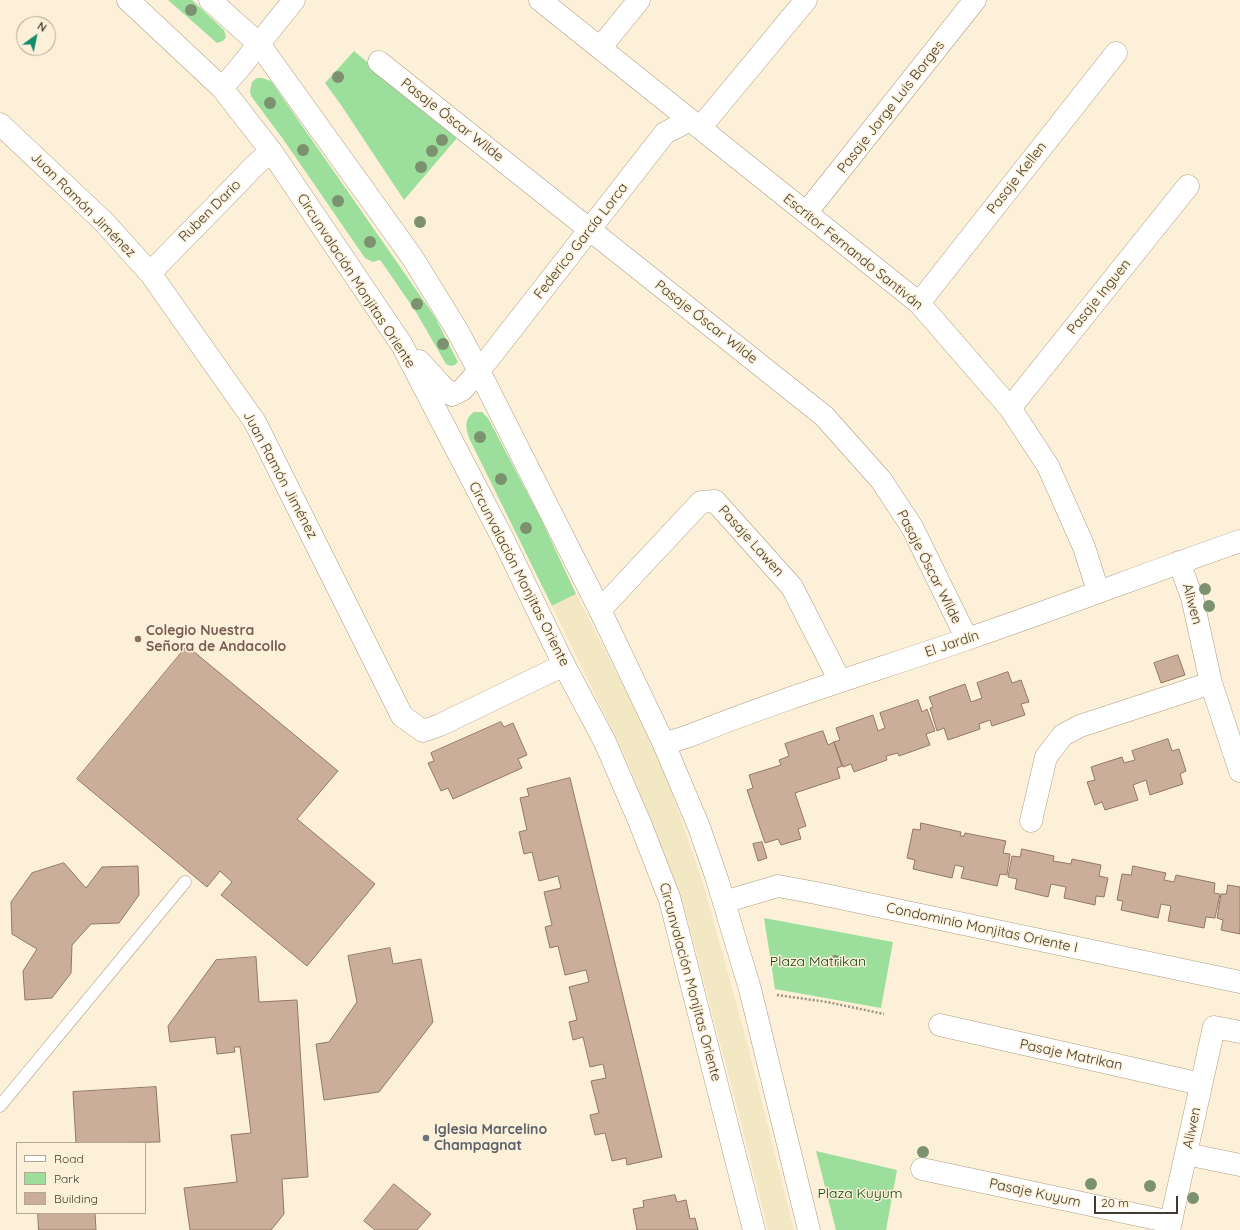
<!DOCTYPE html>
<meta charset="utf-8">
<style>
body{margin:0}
#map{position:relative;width:1240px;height:1230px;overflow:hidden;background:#fdf0d8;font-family:Quicksand,sans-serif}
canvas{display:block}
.legend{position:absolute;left:16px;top:1142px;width:130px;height:72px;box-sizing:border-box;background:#fdf0d8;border:1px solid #b2a895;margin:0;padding:5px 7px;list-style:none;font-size:12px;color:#423c30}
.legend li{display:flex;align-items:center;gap:8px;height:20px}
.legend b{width:20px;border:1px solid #b2a895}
.north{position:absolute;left:16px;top:16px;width:40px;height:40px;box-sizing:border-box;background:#fdf0d8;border:1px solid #b2a895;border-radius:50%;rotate:33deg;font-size:11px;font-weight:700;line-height:16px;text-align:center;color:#423c30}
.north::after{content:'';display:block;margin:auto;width:14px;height:18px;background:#118c6f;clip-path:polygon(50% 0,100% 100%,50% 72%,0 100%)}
.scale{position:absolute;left:1094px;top:1196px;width:84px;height:18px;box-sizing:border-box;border:2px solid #423c30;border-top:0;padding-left:5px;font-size:12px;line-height:14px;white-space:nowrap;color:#423c30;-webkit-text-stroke:3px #fdf0d8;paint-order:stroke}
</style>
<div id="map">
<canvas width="1240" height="1230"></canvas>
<ul class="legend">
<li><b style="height:5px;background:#fff"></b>Road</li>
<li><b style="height:11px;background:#9cdf9c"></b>Park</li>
<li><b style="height:11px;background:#caae9a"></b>Building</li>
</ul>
<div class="north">N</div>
<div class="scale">20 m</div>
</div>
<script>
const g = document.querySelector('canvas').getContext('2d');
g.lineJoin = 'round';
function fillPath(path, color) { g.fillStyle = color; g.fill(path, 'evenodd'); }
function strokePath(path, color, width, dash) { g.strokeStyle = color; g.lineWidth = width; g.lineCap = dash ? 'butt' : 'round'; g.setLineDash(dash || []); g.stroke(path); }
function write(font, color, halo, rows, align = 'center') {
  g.font = font + ' Quicksand,sans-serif'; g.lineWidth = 3; g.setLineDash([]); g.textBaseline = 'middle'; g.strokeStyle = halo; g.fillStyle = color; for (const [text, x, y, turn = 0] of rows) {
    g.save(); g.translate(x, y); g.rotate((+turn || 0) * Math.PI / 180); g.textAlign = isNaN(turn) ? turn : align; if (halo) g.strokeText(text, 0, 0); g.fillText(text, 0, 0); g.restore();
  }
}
fillPath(new Path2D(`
 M168,0H192L224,30L226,37L223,41L217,43Z
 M354,51L457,138L404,200L341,105L325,83Z
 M257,78H262L271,81L435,317L458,362C454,366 452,367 446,364L416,312L381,261L379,260L373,262L365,258L283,139L251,96L250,91L252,82Z
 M474,412H482L488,418L541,519L576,594L552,606L470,440C466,429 463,420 474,412Z
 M764,918L893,942L881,1008L775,989Z
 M816,1151L897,1170L886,1230H836Z`), '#9cdf9c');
fillPath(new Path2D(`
 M576,594L642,723L668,781L703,883L746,1039L794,1230H768L736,1103L683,903L625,756L552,606Z`), '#f2e8c3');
const building = new Path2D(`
 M187,646L338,771L297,819L375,884L307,966L221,895L232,882L220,871L207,887L77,779Z
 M1178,655L1185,675L1161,683L1154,663Z
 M1008,672L1012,683L1021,680L1029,702L1021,704L1025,715L992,726L990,720L979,724L980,729L948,740L944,728L937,731L930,708L933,707L929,697L965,684L971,702L982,698L977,683Z
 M918,700L922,712L927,709L935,731L926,734L930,745L899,756L898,753L886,756L887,760L854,772L851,764L843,767L834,742L840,740L836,728L873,715L878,731L885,728L880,713Z
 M501,722L504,727L513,723L527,755L518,759L522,768L453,799L448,788L441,791L428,763L434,761L431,753Z
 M823,731L828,745L834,742L842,766L837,768L840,778L795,793L806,826L798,829L801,839L781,845L778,839L765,843L747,790L753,788L749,775L781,765L779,760L789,756L785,744Z
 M1168,739L1172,751L1179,749L1186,771L1180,774L1183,784L1150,795L1146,780L1133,785L1138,800L1105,810L1102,802L1095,805L1087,782L1095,780L1091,767L1122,757L1124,763L1135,760L1132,751Z
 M570,778L662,1157L627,1165L626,1158L612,1161L605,1133L595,1135L590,1115L599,1113L591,1081L606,1078L603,1064L590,1067L583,1037L573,1040L569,1022L577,1020L569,987L589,982L586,970L565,975L558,946L550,948L545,927L552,925L544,892L561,888L558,876L539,881L532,852L524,854L519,832L527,830L520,798L529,796L527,789Z
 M921,823L961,832L960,836H964L965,833L1006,841L1003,853L1010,854L1007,875L1000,874L997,886L961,878L964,867L955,865L952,878L913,869L915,860L907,858L913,829L920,830Z
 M762,842L767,858L758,861L753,844Z
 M1022,849L1054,856L1053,861L1071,864L1072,859L1101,865L1099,876L1108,878L1104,897L1096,896L1095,905L1064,898L1066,887L1051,884L1048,897L1015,889L1017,879L1008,877L1012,856L1020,857Z
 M64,863L86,888L102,867L138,866L139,895L119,923L91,924L72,945L71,973L52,998L25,1000L23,971L37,949L12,934L11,902L32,873Z
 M1133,866L1166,873L1164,880L1174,882L1176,875L1215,883L1214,893L1220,894L1215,918L1206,917L1204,928L1168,921L1171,906L1161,904L1158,918L1121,910L1123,901L1117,900L1122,874L1131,875Z
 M1228,885L1240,887V934L1221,930L1223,920L1217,918L1221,894H1226Z
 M390,948L393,964L421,959L433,1022L379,1092L324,1100L316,1044L329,1042L357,1002L348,956Z
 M256,957L259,1002L297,1000L308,1177L282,1179L284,1214L271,1230H190L184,1188L237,1182L231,1135L251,1133L240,1047H234L235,1052L217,1054L215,1037L170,1042L168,1026L216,960Z
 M156,1087L160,1142L76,1143L73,1092Z
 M394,1184L431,1214L417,1230H375L364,1221Z
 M675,1195L677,1202L686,1200L690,1219L695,1218L698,1230H637L633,1209L644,1207L643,1201Z
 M38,1213H95L96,1230H39Z`);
fillPath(building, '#caae9a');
strokePath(building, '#927865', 1);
const lane = new Path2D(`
 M0,1106L185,882`);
const street = new Path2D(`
 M540,0L919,303L1010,408L1048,466L1084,547L1098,591
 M600,48L639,0
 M379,62L824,416L881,480L912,527L967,639
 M222,88L237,71L294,0
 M0,124L103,221L150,273L255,422L402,716L423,731L440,725L564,665
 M700,128L806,0
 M806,213L975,0
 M150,273L240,181L253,167L271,151
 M919,303L1116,53
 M479,371L665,133L690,120
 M1010,408L1188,186
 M1179,562L1192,597L1211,683L1240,771
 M600,610L701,502L715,501L792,587L840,681
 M664,744L689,736C780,699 874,671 967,639C1058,608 1148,573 1240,541
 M1031,821L1046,757L1063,735L1080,726L1211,683
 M724,902L778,886L816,893L1240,982
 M940,1025L1201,1084
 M1186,1154L1240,1165
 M922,1169L1171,1222
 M1169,1230L1214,1027L1240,1032`);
const secondary = new Path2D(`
 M128,0L222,88L271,151L402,345L503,539L564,665L605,742L640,823L670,900L754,1230
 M210,0L259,44L412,257L457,330L479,371L600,610L664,744L699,827L717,879L750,989L809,1230
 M419,361L440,384L452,395L462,390L479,371`);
strokePath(lane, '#ac9d81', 13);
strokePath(street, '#ac9d81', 23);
strokePath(secondary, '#ac9d81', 23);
strokePath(new Path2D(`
 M777,995L827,1002L884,1014`), '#9c9280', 2.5, [2, 2]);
strokePath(lane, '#fff', 12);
strokePath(street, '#fff', 22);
strokePath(secondary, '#fff', 22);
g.fillStyle = '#7c926e';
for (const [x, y] of [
 [191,10],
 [338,77],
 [270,103],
 [442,140],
 [303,150],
 [432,151],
 [421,167],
 [338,201],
 [420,222],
 [370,242],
 [417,304],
 [443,344],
 [480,437],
 [501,479],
 [526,528],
 [1205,589],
 [1209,606],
 [835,961],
 [923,1152],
 [1091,1184],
 [1150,1186],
 [1193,1198]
]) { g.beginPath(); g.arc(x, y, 6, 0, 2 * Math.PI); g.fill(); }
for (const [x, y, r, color] of [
 [138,639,4,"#8d6e63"],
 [426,1138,4,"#6b7280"]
]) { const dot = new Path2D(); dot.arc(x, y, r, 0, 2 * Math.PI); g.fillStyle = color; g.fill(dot); strokePath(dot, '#fdf0d8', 1.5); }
write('14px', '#423c30', '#fdf0d8', [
 ["Pasaje Jorge Luis Borges",891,107,-52],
 ["Pasaje Óscar Wilde",452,120,38],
 ["Pasaje Kellen",1017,178,-52],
 ["Juan Ramón Jiménez",83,205,45],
 ["Ruben Dario",210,211,-45],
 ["Federico García Lorca",581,241,-52],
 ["Escritor Fernando Santiván",853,252,39],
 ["Circunvalación Monjitas Oriente",356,281,57],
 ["Pasaje Inguen",1099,297,-51],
 ["Pasaje Óscar Wilde",706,322,38],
 ["Juan Ramón Jiménez",280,475,62],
 ["Pasaje Lawen",751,541,48],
 ["Pasaje Óscar Wilde",929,567,63],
 ["Circunvalación Monjitas Oriente",519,574,63],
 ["Aliwen",1192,604,75],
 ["El Jardín",952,644,-19],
 ["Condominio Monjitas Oriente I",982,928,12],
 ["Circunvalación Monjitas Oriente",690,982,75],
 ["Pasaje Matrikan",1071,1055,12],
 ["Aliwen",1192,1128,-78],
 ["Pasaje Kuyum",1035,1193,12]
]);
write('bold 14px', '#785e54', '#fdf0d8', [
 ["Colegio Nuestra",146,631],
 ["Señora de Andacollo",146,647]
], 'left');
write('14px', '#134617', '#fdf0d8', [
 ["Plaza Matrikan",818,962],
 ["Plaza Kuyum",860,1194]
]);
write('bold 14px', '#5b616d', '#fdf0d8', [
 ["Iglesia Marcelino",434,1130],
 ["Champagnat",434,1146]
], 'left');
</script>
